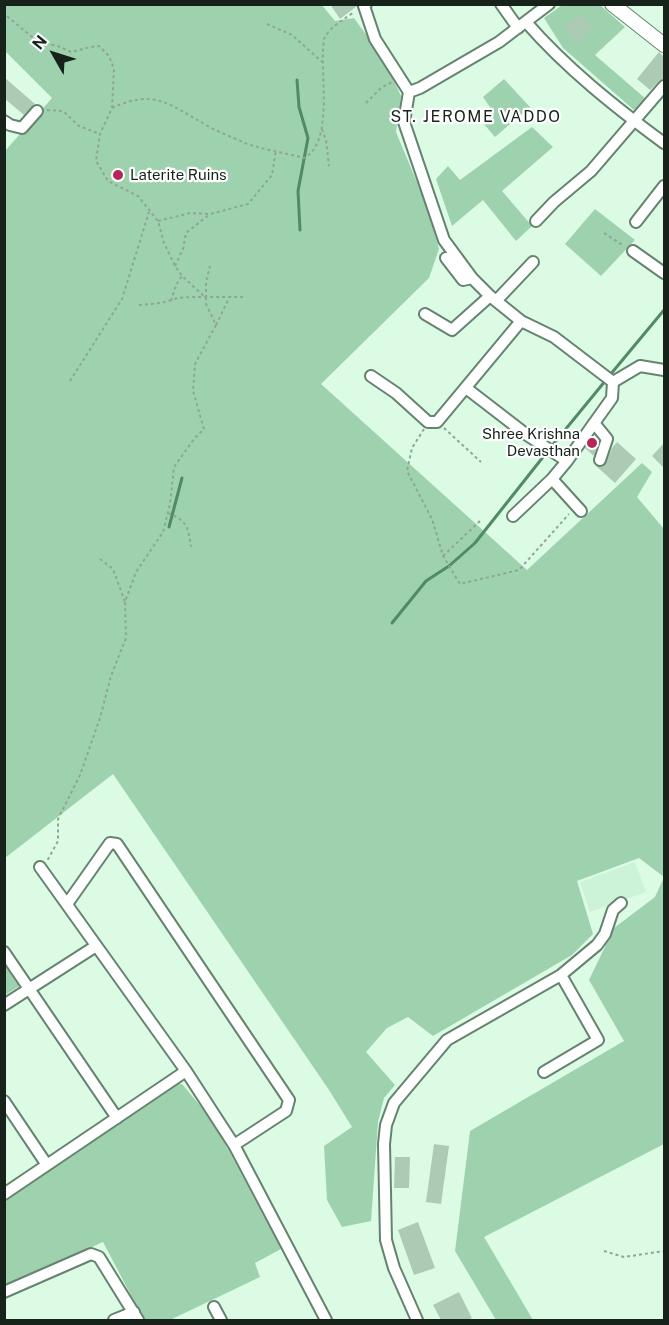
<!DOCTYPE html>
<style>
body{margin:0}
#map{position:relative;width:669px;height:1325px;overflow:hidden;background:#dbfbe5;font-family:"Public Sans",sans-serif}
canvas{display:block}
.frame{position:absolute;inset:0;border:6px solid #16221a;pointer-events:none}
.north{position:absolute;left:24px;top:24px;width:60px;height:60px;-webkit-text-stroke:4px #fff;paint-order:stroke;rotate:309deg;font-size:16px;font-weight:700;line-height:24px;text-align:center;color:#16221a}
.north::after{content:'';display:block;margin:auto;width:21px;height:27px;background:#16221a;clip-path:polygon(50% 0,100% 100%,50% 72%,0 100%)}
</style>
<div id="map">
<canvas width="669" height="1325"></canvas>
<div class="frame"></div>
<div class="north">N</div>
</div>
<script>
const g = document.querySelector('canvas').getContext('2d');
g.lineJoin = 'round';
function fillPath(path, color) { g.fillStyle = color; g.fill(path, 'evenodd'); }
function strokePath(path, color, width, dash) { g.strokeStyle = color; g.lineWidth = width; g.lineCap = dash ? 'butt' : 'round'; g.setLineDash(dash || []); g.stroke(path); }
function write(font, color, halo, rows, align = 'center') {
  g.font = font + ' "Public Sans",sans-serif'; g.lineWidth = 4.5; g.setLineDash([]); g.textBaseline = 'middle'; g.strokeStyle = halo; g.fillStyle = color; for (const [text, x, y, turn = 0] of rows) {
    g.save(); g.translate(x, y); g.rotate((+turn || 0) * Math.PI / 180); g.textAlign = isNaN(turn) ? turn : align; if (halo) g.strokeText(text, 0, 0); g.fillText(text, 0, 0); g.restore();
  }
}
fillPath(new Path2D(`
 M635,862L646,892L590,912L580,882Z`), '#ccf3d8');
fillPath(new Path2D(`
 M321,4L335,21L354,18L383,58L401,96L396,132L428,209L439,249L429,278L321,384L527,570L642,463L652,472L637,497L664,529V1144L484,1237L533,1320H496L455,1251L470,1131L624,1041L589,980L614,928L655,897L664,877L639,858L577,881L593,934L572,955L433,1036L408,1017L387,1028L366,1052L395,1085L384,1098L378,1122L371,1221L342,1227L327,1200L324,1146L352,1127L329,1090L113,774L5,858V151L52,98L5,51V5Z
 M562,5H600L625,27L595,55L646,99L634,110L563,48L544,18Z
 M504,79L530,107L495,137L483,123L494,113L483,97Z
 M532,127L553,147L502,191L532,226L516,241L483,200L452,226L436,179L448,166L460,180Z
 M595,209L635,240L601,276L565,244Z
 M4,959L21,985L5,995H4Z
 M175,1083L182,1084L213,1121L281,1249L255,1263L260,1277L170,1320H144L103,1242L5,1287L4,1200Z`), '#9ed2af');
strokePath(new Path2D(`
 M297,80L299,107L308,138L298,191L300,230
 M610,375L664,310
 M551,447L606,380
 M169,527L182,478
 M392,623L426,581L449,566L475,543L547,452`), '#528a66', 3);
fillPath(new Path2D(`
 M330,4H357V6L340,19Z
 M581,14L592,27L577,43L564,27Z
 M659,52L664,57V79L659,81L650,90L637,79Z
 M4,77L35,104L24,115L4,98Z
 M591,440L597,445L594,456L585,448Z
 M617,442L636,459L615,483L596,466L601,467L605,465L612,448Z
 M664,443V468L652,456Z
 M434,1144L449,1146L441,1204L426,1202Z
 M395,1157H410L409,1188H394Z
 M418,1222L435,1268L414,1275L398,1230Z
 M459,1292L472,1318L467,1320H441L433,1305Z`), '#accbb5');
const minor = new Path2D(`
 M366,4L364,6L375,39L409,92
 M501,4L518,28
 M549,4L499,42L420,88L409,92L404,122L444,240L472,278L490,296L521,321L554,337L613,382L640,366L664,370
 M526,22C566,68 615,107 664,143
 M4,121L10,125L22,128L37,111
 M536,221L554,202L591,171L664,86
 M636,222L664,186
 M633,251L664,273
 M446,258L463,280L472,278
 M496,301L533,262
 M425,314L452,330L490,296
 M371,376L396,393L428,422H437L521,321
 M466,388L527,435L567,461
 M594,423L607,439L600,460
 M581,511L552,479L567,461L612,398L613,382
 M513,516L552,479
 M40,867L186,1071L234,1145L326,1320
 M67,904L110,843L117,844L289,1100L286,1111L234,1145
 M4,952L117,1118
 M4,1005L96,946
 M544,1072L598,1040L561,975
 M4,1101L47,1165
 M4,1194L186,1071
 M4,1292L91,1254L99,1257L138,1320
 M214,1307L221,1320
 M114,1320L134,1312
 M417,1320L394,1268L386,1240L384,1144L386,1125L394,1103L447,1040L561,975L597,945L605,934L613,910L621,903`);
const major = new Path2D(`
 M612,4L664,45`);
strokePath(minor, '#668370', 14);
strokePath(major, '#668370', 16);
strokePath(new Path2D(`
 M4,11L8,17L38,42L58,46L71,52L91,47L99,46L109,56L114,69L112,108L100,134L96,161L108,181L138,196L158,221L164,243L175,266L182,276L206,298V304L216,325L195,364L193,391L204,429L194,439L174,467L170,504L163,532L136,572L125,602L126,638L111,676L100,718L80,775L58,819V841L47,861
 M267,24L292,35L322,62
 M366,103L381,88L392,82
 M112,108C155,88 170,105 206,125C218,132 232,137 245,143C260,149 286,153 304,158C333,143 321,78 323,50C324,46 323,40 325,37C331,26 345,19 354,12
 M47,110L63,111L79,126L100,134
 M322,129L326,140L329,166
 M158,221L190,213L210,214L248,204L272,175L276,150
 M604,233L624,246
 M175,266L183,249L186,233L210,214
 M206,298V282L210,266
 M171,301L176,285L182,276
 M139,305L161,303L178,298L191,297H243
 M216,325L229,298
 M70,381L122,299L149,212
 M444,428L481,462
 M424,429L412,448L407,471L432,519L443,556L460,584L519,570L569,514
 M168,513C188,521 188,528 191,547
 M443,556L481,520
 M100,559L113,569L125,602
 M604,1251L624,1257L664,1251`), '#8ea696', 2, [3, 3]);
strokePath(minor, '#fff', 10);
strokePath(major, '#fff', 14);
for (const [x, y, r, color] of [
 [118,175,6,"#b5275a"],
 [592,443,6,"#b5275a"]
]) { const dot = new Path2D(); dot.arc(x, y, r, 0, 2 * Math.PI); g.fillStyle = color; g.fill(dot); strokePath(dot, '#fff', 2); }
write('15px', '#16221a', '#fff', [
 ["Laterite Ruins",130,175],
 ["Shree Krishna",580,434,"right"],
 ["Devasthan",580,451,"right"]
], 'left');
g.letterSpacing = '1.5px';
write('16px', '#16221a', '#fff', [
 ["ST. JEROME VADDO",476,117]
]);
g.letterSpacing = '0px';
</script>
